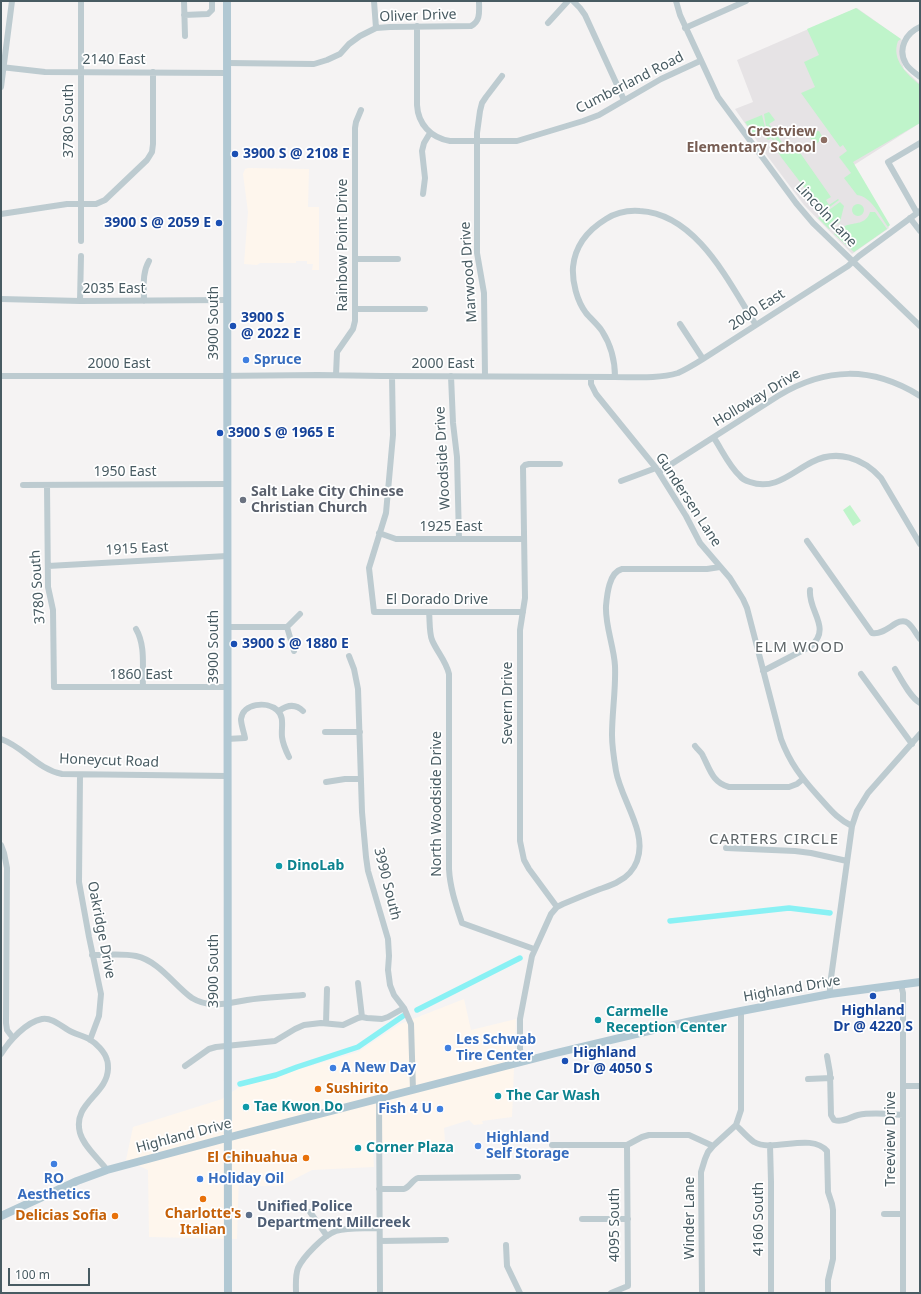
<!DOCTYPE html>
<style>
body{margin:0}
#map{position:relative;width:921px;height:1294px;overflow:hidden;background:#f5f3f3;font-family:"Noto Sans",sans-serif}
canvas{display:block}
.frame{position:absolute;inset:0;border:2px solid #485b62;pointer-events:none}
.scale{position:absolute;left:8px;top:1268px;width:82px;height:18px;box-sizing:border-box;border:2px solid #485b62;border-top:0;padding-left:5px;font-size:12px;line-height:14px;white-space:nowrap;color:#485b62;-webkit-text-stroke:3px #fff;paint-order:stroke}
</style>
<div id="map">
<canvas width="921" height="1294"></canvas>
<div class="frame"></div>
<div class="scale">100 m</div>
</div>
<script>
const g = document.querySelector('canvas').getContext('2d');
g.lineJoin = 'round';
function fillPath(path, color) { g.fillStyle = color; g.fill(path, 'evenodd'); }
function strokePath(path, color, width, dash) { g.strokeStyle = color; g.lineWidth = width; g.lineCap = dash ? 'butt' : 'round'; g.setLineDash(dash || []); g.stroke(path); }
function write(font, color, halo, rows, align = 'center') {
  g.font = font + ' "Noto Sans",sans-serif'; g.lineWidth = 3.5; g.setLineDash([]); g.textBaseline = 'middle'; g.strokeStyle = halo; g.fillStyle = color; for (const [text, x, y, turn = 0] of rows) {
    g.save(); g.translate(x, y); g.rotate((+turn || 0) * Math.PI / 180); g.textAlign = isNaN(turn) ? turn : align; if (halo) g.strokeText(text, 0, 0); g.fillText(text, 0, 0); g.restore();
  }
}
fillPath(new Path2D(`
 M248,168L309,169L308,207H319V270H312L313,264H307V261H296V263H260L257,265L244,264L248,212L243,174L245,169Z
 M464,999L471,1030L516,1019L512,1117L482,1121L483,1124L474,1125L469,1120L444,1128L445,1141L442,1143L415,1149L411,1145L373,1149L374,1167L312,1170L281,1186H258L259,1173H239L237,1239L149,1237L148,1170L126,1160L133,1127L222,1099L239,1087L358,1052L400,1024Z`), '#fef6ed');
fillPath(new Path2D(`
 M857,8L902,40L900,55L904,69L920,84V123L854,165L889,228L852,254L804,205L768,157L735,109L753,102L737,60Z`), '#e6e3e5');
fillPath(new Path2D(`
 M856,8L901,39L898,41C891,60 907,74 920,85V123L853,162L890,225L888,227C880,216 871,196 857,195L844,178L851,173L839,157L847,151L843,145L840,147L801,93L815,87L804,62L819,55L807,29Z
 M769,112L775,120L769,124L783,144L781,146L766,126L765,121L764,114Z
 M762,115L765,127L777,143L776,144L771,138L768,140L762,133H758L754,135L745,122Z
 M816,131H819L823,138L815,145L809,136Z
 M796,147L831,197L826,200L829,205L838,199L839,200L823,212L781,157L778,152L783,150L786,151L788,150L790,152Z
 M840,202L844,206L840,222L829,229L818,218Z
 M852 210a6 6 0 1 1 12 0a6 6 0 1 1-12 0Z
 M870,212H875L887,229L854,252L834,234C837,231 841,228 845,226C855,222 866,225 870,212Z
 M850,505L861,521L853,526L843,510Z`), '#bff4ca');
strokePath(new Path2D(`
 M670,921L789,908L830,913
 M417,1010L520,958
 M240,1084L276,1075L297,1067L358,1047L403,1016`), '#89f1f4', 5.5);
strokePath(new Path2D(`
 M184,1L185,36
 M374,1L376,28
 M573,1L580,8L585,15L624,100
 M676,1L680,15L718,97L796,203L813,223L920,326
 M184,15L208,14L212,10V1
 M548,23L568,1
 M417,26V105C418,124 431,138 450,141H517L583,121L599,115L661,79L700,61
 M920,27C906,33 897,49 906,64C909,69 915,73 920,77
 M685,28L746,1
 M227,63L314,64L327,60L340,54L349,44L360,36L376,28L390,27L471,26C481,21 479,11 479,1
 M1,67L45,72L227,73
 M1,87L12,1
 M423,194L425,178L422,151L424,143L430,133
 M917,213L888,162L920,143
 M1,214L67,204H96L105,200L147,160L152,152L153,144V72
 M910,218L920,231
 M81,241V1
 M356,259H398
 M1,299L80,301L227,300
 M80,301L81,256
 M144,301C144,286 142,273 149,261
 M356,309H425
 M680,324L703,359
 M336,375L337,352L353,329L355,321V128L356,122L361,110
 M1,376H217L318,375L382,376L615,377C635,377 658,379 678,373C687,369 695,364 703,359L848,266L859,256L920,211
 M392,376L393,435L386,513L369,568L374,612H523
 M451,376L453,423L457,457L459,539
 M485,376L484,293L477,253V133L480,111L482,103L486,97L502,76
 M591,377V384L596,394L656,468L686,516L700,543L730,578L743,599L747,608L781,739C790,763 801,777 818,796C830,809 836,818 852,826
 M615,377C615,361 611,345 602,331C598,325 591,319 586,313C577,301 572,282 573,267C575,246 588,230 606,219C617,212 627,210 640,211C697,214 729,283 756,325
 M714,438C722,450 729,466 740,476C742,479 747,481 750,482C775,491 792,472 812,462C837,449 863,458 881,478L920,544
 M659,472L778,396C826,367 872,366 920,396
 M621,481L656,468
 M23,485L227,484
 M47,485L48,587L53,610L54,687H228
 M379,533L396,539H524
 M807,541L872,633C886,636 898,615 908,623C913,627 916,634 920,639
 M48,566L227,556
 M429,612C430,621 429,632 432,640C437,652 446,661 449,674V869C450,888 456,905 462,923L534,949
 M227,627H287L300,614
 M287,627L294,651
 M136,629C146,646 142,668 143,687
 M349,656L354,669L358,689L362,812L366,857L368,871L388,939L389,956L388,970L390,985L394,995L404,1008L411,1024L413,1090
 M895,669C901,679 910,697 920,703
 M763,671L811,646C832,628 808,611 810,590
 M861,674L912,744
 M279,711C287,705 295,703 303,711
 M325,732H360
 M1,739C24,747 37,769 62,774L227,776
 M227,739L245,738C244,732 241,725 241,719C243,703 267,701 277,710C285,717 281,727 282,737C283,744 286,751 289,757
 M695,746C698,750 702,753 703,756C710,770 713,783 729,787H789L797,784L803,779
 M80,775L79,882L89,937L101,994L99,1016L90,1040
 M326,782L345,779H361
 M1,845L4,853L7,868L6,1023L7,1030L13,1038
 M726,848L795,851L811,853L847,861
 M557,907L529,869L524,860L520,841V630L525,598L523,467L525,465L529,464H560
 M92,955C106,955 122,953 136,956C159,961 174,985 192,998C210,1009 227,1003 247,1000C265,997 284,997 303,995
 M358,983L362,1017
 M901,985L903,993V1293
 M830,994V985L852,826L857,811L868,793L920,734
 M326,1023L327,989
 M1,1054C9,1041 26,1022 42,1019C53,1017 63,1028 72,1032C78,1035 84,1036 89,1039C96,1043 105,1052 107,1060C108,1062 108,1066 108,1069C107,1095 72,1103 80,1133C84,1147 99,1159 107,1170
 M827,1056L830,1073L831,1115L834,1120C843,1123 850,1117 858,1115C873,1112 888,1114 903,1115
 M522,1062L520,1049V1019L532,956L551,914L557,907L563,904C575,899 587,894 600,889C606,887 613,885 619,881C627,877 634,869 637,861C648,832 621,800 616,771C614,759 612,747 612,735C612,712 616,689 615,666C614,646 605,626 606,606C607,595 609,572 622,569H707L720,567
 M185,1066L209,1049L216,1047L275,1041L295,1029L304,1025L321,1023L343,1025L358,1018L362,1017L367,1018L382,1019L388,1017L404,1008
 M808,1079L831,1078
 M903,1086H920
 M379,1099L380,1293
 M736,1125C742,1131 748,1138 754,1142C773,1153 811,1132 827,1151L828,1192L832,1204L833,1210V1259L828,1280V1293
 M552,1145H627L642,1137L649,1135H689L713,1146
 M770,1145L771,1182V1293
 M379,1189H404C410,1187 412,1180 418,1178L518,1177
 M310,1212L327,1236
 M884,1214H903
 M582,1219H628
 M380,1241L446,1240
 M506,1245L507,1266L520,1293
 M296,1293C296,1285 295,1276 298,1268C303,1257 324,1235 336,1231C349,1227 365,1229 379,1228
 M611,1293L628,1286L627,1145
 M702,1293L701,1172L705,1159L708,1152L713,1146L736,1125L741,1110V1011`), '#bdcbd0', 6);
strokePath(new Path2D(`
 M227,1L228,1293
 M1,1216L77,1181L107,1170L238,1135L556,1053L687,1022L741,1011L830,994L920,982`), '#b1c8d3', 8);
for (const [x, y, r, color] of [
 [824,140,4,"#8d6e63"],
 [235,154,4,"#1a4fb4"],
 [219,223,4,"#1a4fb4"],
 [233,326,4,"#1a4fb4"],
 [246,360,4,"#3f7fe0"],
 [220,433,4,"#1a4fb4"],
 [243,500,4,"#6b7280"],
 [234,644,4,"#1a4fb4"],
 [279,866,4,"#0f9aa8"],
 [873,996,4,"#1a4fb4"],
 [598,1020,4,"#0f9aa8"],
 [448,1048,4,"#3f7fe0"],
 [565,1061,4,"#1a4fb4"],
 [333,1068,4,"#3f7fe0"],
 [318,1089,4,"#e8710a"],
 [498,1096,4,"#0f9aa8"],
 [246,1107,4,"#0f9aa8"],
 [440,1109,4,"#3f7fe0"],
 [478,1146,4,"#3f7fe0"],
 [358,1148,4,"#0f9aa8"],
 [306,1158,4,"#e8710a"],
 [54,1164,4,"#3f7fe0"],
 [200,1179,4,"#3f7fe0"],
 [203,1199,4,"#e8710a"],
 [249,1215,4,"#5c6f8a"],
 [115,1216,4,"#e8710a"]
]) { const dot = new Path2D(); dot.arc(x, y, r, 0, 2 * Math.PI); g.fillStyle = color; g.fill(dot); strokePath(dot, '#fff', 1.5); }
write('14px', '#485b62', '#fff', [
 ["Oliver Drive",418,16,-2],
 ["2140 East",114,60],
 ["Cumberland Road",630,83,-27],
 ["3780 South",69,121,-90],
 ["Lincoln Lane",826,215,47],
 ["Rainbow Point Drive",343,245,-90],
 ["Marwood Drive",469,272,-94],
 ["2035 East",114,289],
 ["2000 East",757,310,-33],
 ["3900 South",214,323,-90],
 ["2000 East",119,364],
 ["2000 East",443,364],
 ["Holloway Drive",757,398,-31],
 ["Woodside Drive",443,458,-93],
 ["1950 East",125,472],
 ["Gundersen Lane",688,500,57],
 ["1925 East",451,527],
 ["1915 East",137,549,-3],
 ["3780 South",38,587,-94],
 ["El Dorado Drive",437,600],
 ["3900 South",214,647,-90],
 ["1860 East",141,675],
 ["Severn Drive",508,703,-90],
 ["Honeycut Road",109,761,2],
 ["North Woodside Drive",437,804,-90],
 ["3990 South",387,884,76],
 ["Oakridge Drive",101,930,79],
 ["3900 South",214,971,-90],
 ["Highland Drive",792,989,-10],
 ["Highland Drive",184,1136,-15],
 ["Treeview Drive",891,1139,-90],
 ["Winder Lane",690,1218,-90],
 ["4160 South",759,1219,-90],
 ["4095 South",615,1225,-90]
]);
write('bold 14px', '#785e54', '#fff', [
 ["Crestview",816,132],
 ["Elementary School",816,148]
], 'right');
write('bold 14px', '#164399', '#fff', [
 ["3900 S @ 2108 E",243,154],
 ["3900 S @ 2059 E",211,223,"right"],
 ["3900 S",241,318],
 ["@ 2022 E",241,334],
 ["3900 S @ 1965 E",228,433],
 ["3900 S @ 1880 E",242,644],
 ["Highland",873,1011,"center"],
 ["Dr @ 4220 S",873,1027,"center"],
 ["Highland",573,1053],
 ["Dr @ 4050 S",573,1069]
], 'left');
write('bold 14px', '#366cbe', '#fff', [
 ["Spruce",254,360],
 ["Les Schwab",456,1040],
 ["Tire Center",456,1056],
 ["A New Day",341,1068],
 ["Fish 4 U",432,1109,"right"],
 ["Highland",486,1138],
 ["Self Storage",486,1154],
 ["RO",54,1179,"center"],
 ["Aesthetics",54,1195,"center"],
 ["Holiday Oil",208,1179]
], 'left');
write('bold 14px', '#5b616d', '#fff', [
 ["Salt Lake City Chinese",251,492],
 ["Christian Church",251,508]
], 'left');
write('bold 14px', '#0d838f', '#fff', [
 ["DinoLab",287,866],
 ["Carmelle",606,1012],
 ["Reception Center",606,1028],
 ["The Car Wash",506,1096],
 ["Tae Kwon Do",254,1107],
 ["Corner Plaza",366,1148]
], 'left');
write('bold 14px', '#c56008', '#fff', [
 ["Sushirito",326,1089,"left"],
 ["El Chihuahua",298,1158],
 ["Charlotte's",203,1214,"center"],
 ["Italian",203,1230,"center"],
 ["Delicias Sofia",107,1216]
], 'right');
write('bold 14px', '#4e5e75', '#fff', [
 ["Unified Police",257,1207],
 ["Department Millcreek",257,1223]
], 'left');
g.letterSpacing = '1px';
write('15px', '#5e6568', '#fff', [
 ["ELM WOOD",800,648],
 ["CARTERS CIRCLE",774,840]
]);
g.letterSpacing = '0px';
</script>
